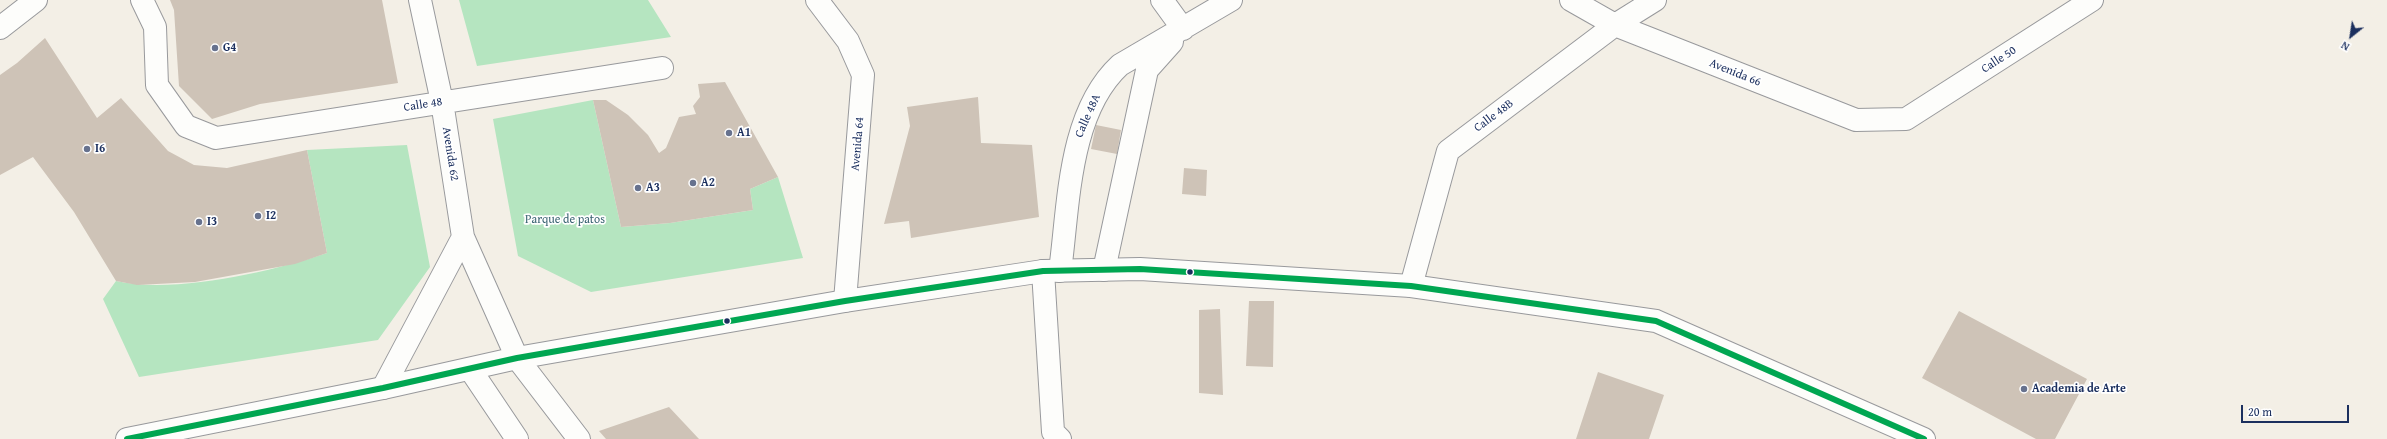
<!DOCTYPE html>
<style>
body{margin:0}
#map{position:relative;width:2387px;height:439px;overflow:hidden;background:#f3efe6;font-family:"Gentium Book Plus",serif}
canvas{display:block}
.north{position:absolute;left:2331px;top:16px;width:40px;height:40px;-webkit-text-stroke:3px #fff;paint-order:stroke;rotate:210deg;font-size:11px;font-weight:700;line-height:16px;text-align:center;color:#1b2f5e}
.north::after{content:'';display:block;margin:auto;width:14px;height:18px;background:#1b2f5e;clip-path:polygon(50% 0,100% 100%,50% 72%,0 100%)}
.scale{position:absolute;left:2241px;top:405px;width:108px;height:18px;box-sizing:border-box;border:2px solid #1b2f5e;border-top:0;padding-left:5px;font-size:12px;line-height:14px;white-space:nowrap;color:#1b2f5e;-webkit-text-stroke:3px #fff;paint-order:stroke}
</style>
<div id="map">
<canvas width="2387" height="439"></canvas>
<div class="north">N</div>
<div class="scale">20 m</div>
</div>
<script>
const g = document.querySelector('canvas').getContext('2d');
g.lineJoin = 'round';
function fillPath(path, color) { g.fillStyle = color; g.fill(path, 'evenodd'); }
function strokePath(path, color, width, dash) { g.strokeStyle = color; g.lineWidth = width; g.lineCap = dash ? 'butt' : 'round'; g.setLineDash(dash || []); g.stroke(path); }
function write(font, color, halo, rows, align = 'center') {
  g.font = font + ' "Gentium Book Plus",serif'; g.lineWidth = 3.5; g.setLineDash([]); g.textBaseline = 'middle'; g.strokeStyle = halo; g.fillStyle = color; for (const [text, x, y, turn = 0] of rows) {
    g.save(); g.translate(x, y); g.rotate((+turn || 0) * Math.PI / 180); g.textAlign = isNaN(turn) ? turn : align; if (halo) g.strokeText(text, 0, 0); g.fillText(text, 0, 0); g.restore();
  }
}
fillPath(new Path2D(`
 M459,0H648L671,37L477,66Z
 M593,100L621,227L670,223L753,210L750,189L778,177L803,258L591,292L518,256L493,119Z
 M407,145L430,267L378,340L139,377L103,299L116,281C174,294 271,272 327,253L307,150Z`), '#b5e5c0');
fillPath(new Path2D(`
 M170,0H382L398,83L260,104L212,119L179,86L174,10Z
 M45,38L97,118L121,98L168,151L194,165L227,168L307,150L327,253L295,264L195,282L137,285L116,281L74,212L33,157L0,175V75L17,63Z
 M725,82L778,177L750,189L753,210L670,223L621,227L593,100H606L628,115L648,135L659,153L666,148L679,117L696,114L693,106L700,97L698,84Z
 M978,97L981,143L1032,145L1039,217L911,238L909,221L884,224L910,126L907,107Z
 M1096,125L1121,130L1117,154L1091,149Z
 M1184,168L1207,170L1206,196L1182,194Z
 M1249,301H1274L1273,367L1246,366Z
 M1220,309L1223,395L1199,393V310Z
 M1959,311L2087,379L2055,439H2036L1922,378Z
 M1598,372L1664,395L1649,439H1576Z
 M669,407L699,439H606L599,431Z`), '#cec3b7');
const minor = new Path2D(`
 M142,0L155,27L157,85L186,126L216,138L662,68
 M420,0L442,102L463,237L517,358L579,439
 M817,0L848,41L863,75L845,301
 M1162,0L1183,29
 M1571,0L1615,25L1856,120L1906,119L2092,0
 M0,28L36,0
 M1104,270L1147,70L1172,42
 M1043,271L1053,432L1060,439
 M1060,271C1069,205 1068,113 1120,65L1231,0
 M1411,286L1448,151L1615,25L1655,0
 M470,369L517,439
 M383,388L463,237`);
const tertiary = new Path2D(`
 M127,439L383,388L517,358L845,301L1043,271L1140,269L1411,286L1656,321L1924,439`);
strokePath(minor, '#98999c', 24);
strokePath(tertiary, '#98999c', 24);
strokePath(minor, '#fdfdfb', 22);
strokePath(tertiary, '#fdfdfb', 22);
strokePath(new Path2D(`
 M127,439L383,388L517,358L845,301L1043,271L1140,269L1411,286L1656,321L1924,439`), '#00a651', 6);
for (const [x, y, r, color] of [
 [215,48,4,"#67728e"],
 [729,133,4,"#67728e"],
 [87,149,4,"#67728e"],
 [693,183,4,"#67728e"],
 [638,188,4,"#67728e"],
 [258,216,4,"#67728e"],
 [199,222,4,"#67728e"],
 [1190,272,3.5,"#1b2f5e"],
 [727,321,3.5,"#1b2f5e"],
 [2024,389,4,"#67728e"]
]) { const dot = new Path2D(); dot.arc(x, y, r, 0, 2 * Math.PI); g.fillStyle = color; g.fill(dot); strokePath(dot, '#fff', 1.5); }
write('bold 12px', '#1b2f5e', '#fff', [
 ["G4",223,48],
 ["A1",737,133],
 ["I6",95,149],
 ["A2",701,183],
 ["A3",646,188],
 ["I2",266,216],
 ["I3",207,222],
 ["Academia de Arte",2032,389]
], 'left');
write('12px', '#1b2f5e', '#fff', [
 ["Calle 50",1999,60,-33],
 ["Avenida 66",1735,73,22],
 ["Calle 48",423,105,-9],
 ["Calle 48A",1088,116,-66],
 ["Calle 48B",1494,116,-37],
 ["Avenida 64",858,144,-85],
 ["Avenida 62",450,154,81]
]);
write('12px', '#3a6372', '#fff', [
 ["Parque de patos",565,220]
]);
</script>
